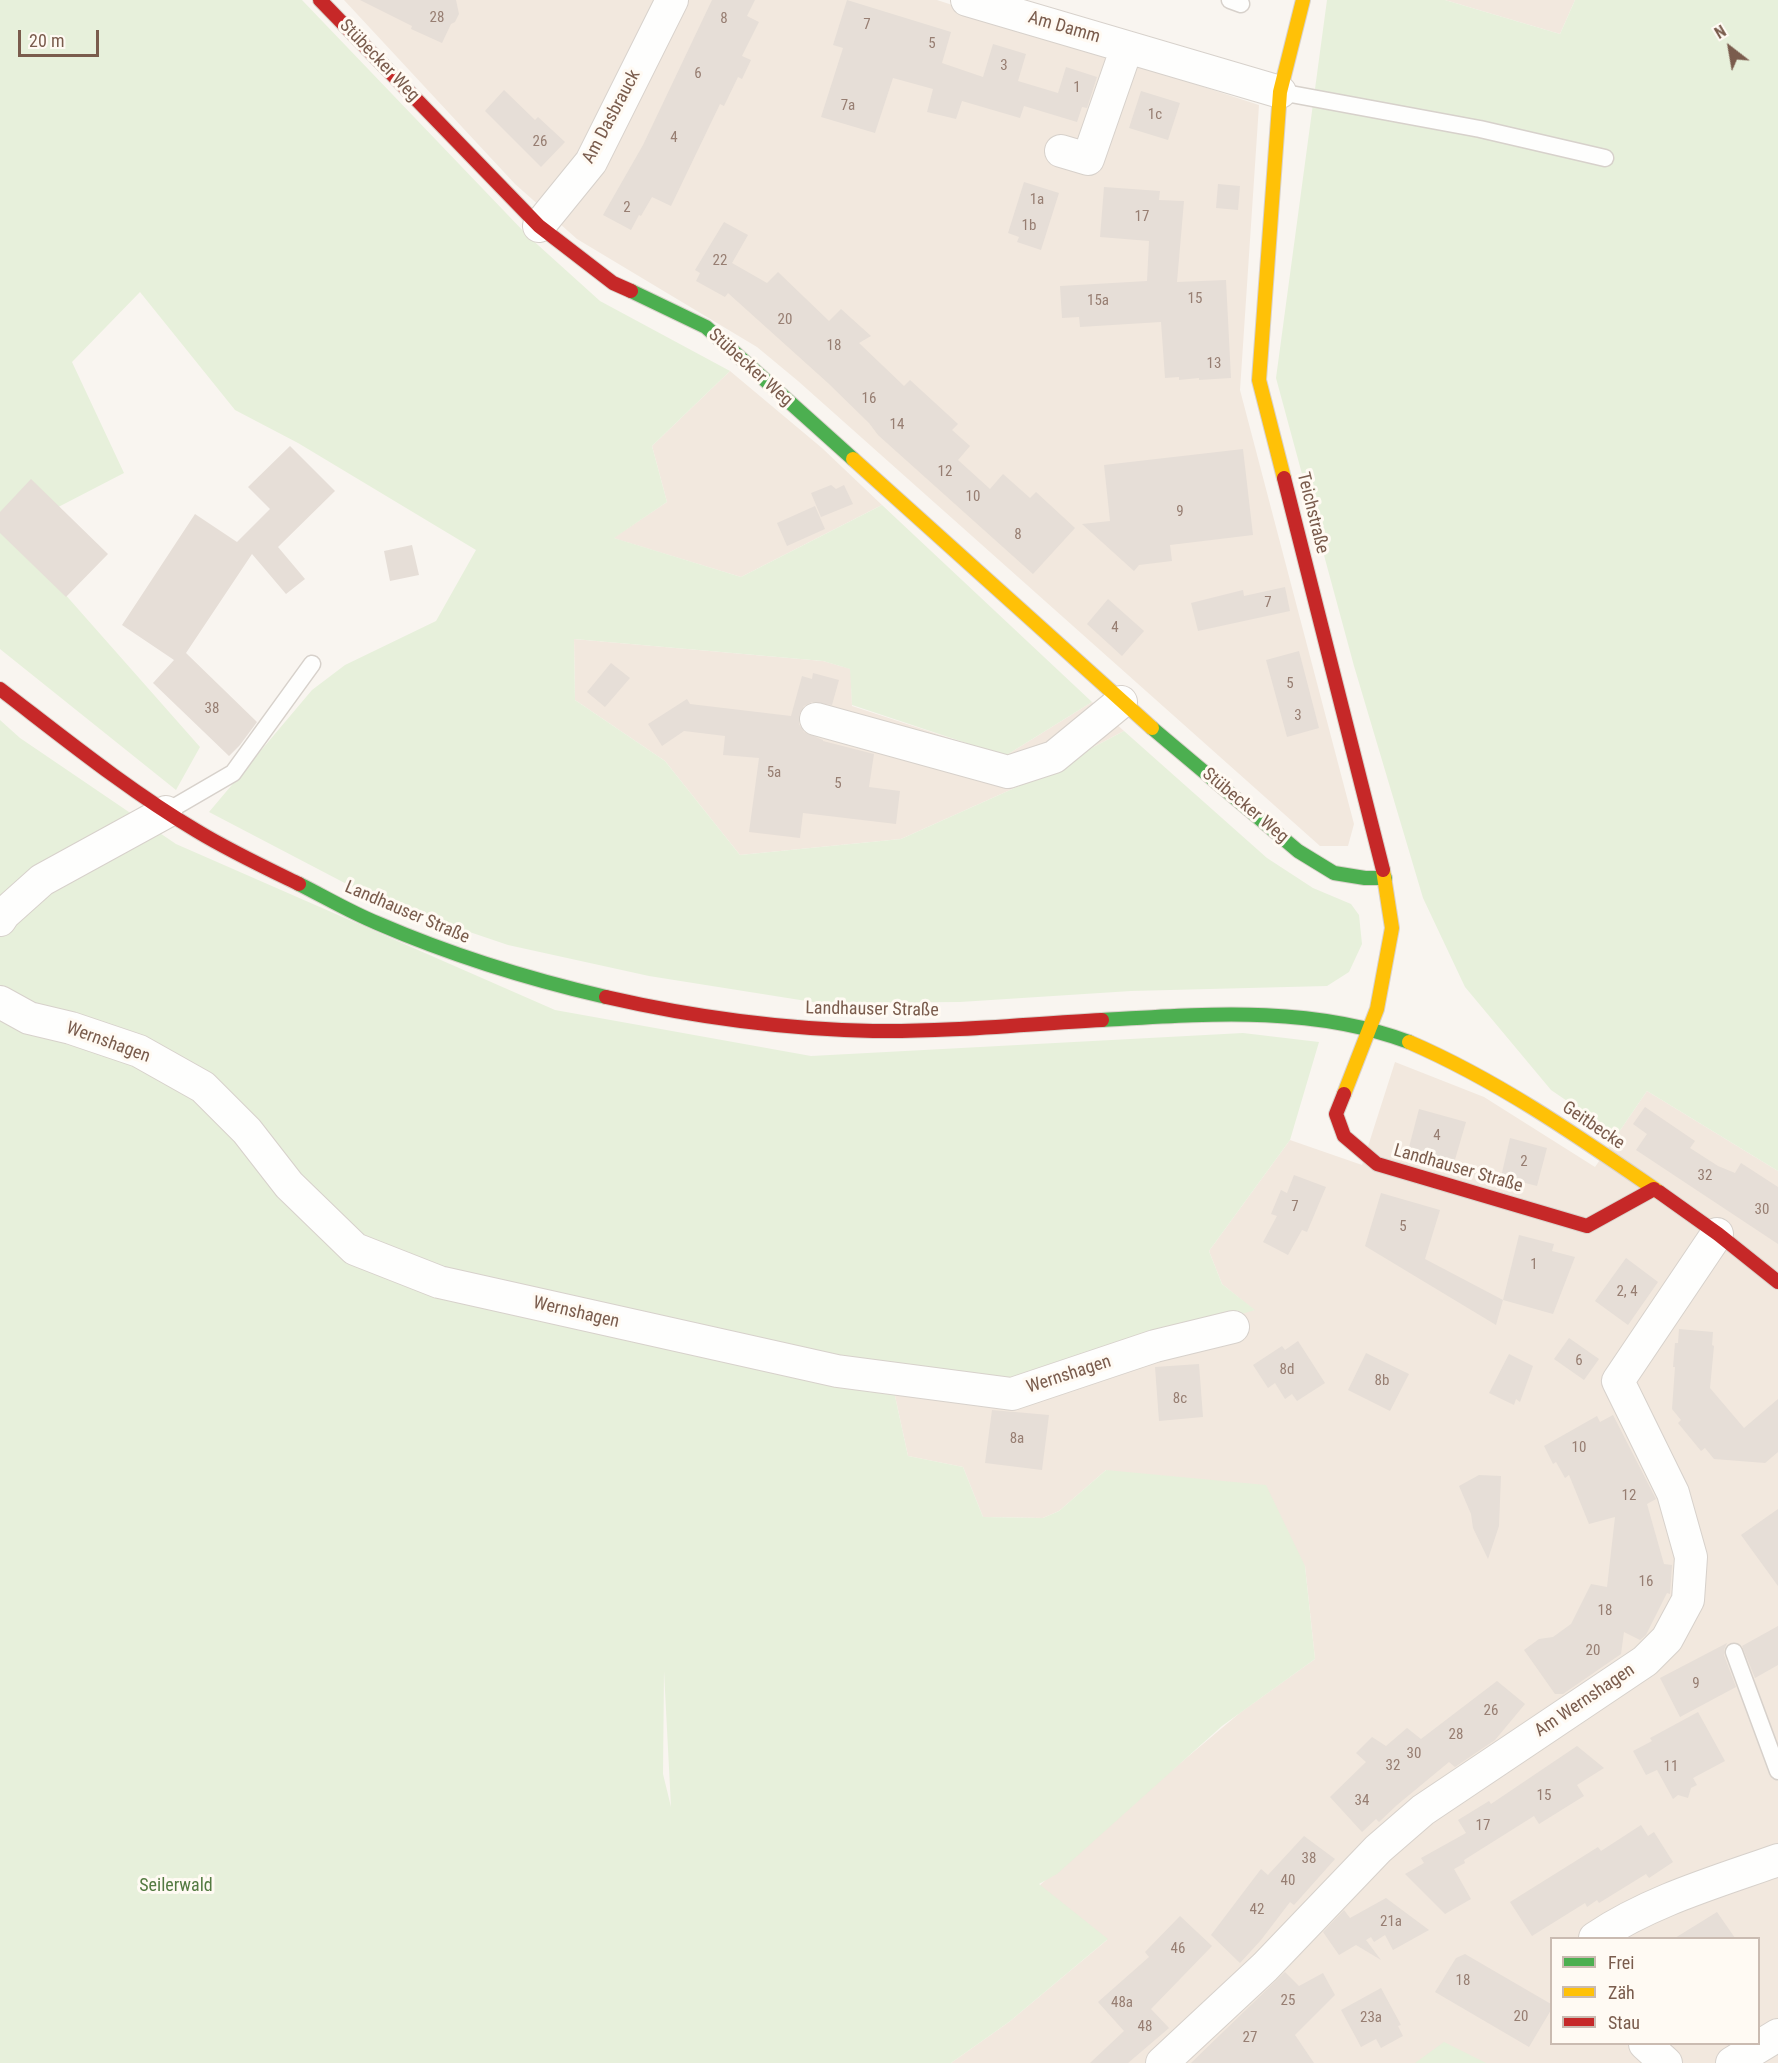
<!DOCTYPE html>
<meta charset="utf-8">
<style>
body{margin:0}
#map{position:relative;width:1778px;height:2063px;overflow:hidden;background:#f9f5f0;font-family:"Roboto Condensed",sans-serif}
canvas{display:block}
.legend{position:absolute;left:1550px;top:1937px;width:210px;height:108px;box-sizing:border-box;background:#fffaf3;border:2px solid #cabbb1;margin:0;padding:8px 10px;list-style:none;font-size:18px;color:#7a5c4d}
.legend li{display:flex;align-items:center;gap:12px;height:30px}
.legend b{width:30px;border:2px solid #cabbb1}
.north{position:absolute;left:1700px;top:18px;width:60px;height:60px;-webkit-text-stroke:4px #fffaf3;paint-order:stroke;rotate:329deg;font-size:16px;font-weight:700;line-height:24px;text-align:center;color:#7a5c4d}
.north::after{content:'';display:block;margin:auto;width:21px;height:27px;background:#7a5c4d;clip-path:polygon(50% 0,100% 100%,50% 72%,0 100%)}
.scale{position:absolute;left:18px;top:30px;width:81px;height:27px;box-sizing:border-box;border:3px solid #7a5c4d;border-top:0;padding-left:8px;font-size:18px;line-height:21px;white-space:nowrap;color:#7a5c4d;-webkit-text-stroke:4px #fffaf3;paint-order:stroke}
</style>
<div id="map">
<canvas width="1778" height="2063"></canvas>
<ul class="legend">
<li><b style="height:8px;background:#4caf50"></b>Frei</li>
<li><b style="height:8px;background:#ffc107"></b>Zäh</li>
<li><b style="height:8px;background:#c62828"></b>Stau</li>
</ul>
<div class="north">N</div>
<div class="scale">20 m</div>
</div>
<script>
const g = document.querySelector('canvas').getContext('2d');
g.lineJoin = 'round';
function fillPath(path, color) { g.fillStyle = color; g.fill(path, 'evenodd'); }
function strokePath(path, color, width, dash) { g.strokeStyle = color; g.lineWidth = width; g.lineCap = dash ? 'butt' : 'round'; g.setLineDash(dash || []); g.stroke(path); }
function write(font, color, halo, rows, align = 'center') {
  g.font = font + ' "Roboto Condensed",sans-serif'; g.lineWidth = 6; g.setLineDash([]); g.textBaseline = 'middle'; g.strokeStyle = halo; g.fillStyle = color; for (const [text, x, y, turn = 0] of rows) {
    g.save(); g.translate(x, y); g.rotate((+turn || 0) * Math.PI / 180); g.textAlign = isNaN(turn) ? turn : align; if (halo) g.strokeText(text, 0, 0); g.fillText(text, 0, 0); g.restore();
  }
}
fillPath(new Path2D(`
 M344,0H937L1259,105L1240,390L1354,824L1348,846H1320L798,381L757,347L577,239L515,184Z
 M1445,0H1575L1560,34Z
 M730,371L822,448L882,505L741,577L613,538L667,502L652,446Z
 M574,639L823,661L851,669L852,706L1005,756L1092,702L1124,731L1019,786L901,839L740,855L665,761L575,700Z
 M1395,1062L1484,1097L1595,1167L1647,1091L1778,1171V2063H951L1009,2022L1107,1940L1039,1886L1096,1834L1241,1712L1315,1659L1305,1566L1106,1470L1059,1511L1043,1518L983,1517L963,1467L908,1456L895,1396L899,1369L1254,1310L1222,1284L1209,1251L1290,1140L1362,1165ZM1552,1938H1758V2044H1552Z`), '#f2e8de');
fillPath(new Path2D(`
 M0,0H302L528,236L600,301L730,371L652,446L667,502L614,538L741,577L882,505L1092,702L1005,756L852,705L850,669L823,661L574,639L575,700L665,761L740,855L901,839L1019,786L1124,731L1267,858L1313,888L1351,904L1359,915L1362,944L1349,972L1327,986L1131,991L960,1002L819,1003L649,976L508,945L381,902L209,812L312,690L345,665L436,621L476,550L298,443L235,410L140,292L72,362L124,473L10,532L200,747L176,790L0,649Z
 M1327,0H1445L1560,34L1575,0H1778V1171L1647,1091L1617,1135L1551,1090L1465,987L1423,898L1354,666L1276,378Z
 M0,720L20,738L176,844L555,1010L811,1056L1243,1033L1319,1042L1290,1140L1209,1251L1222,1284L1255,1310L1007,1385L899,1370L895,1396L908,1456L963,1467L983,1517L1043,1518L1059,1511L1106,1470L1266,1485L1305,1566L1315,1659L1222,1726L1057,1874L1039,1884L1108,1939L1009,2022L951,2063H0ZM664,1671L671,1807L663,1774Z
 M1444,2042L1486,2063H1415Z`), '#e7f0db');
fillPath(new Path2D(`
 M360,0H456L459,14L455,22L451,24L442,43L411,29L412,26Z
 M712,0H755L747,16L759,22L742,56L751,60L742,79L738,77L724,106L720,104L671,206L652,197L641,216L639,215L631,230L603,215L643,145Z
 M847,0L951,32L942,63L983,77L993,44L1026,54L1018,81L1058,93L1066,67L1097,77L1087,108L1082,107L1077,122L1024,106L1020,118L962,101L956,119L927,112L933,89L893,78L875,133L821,117L843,48L833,45Z
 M504,90L535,120L538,117L565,142L541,167L485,111Z
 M1141,91L1180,103L1168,140L1129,128Z
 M1024,182L1059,193L1041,250L1017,242L1019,237L1008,233Z
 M1218,184L1240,186L1238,210L1216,208Z
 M1104,187L1160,191L1159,200L1184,201L1177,282L1226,280L1231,378L1199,380V378L1179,380V377L1165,378L1161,322L1080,327L1079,317L1062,318L1060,286L1147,281L1149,241L1100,237Z
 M724,222L748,235L732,263L767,283L778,272L829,321L841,309L871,336L859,343L904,386L910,380L958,424L952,430L970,446L958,460L990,489L1003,474L1030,498L1036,492L1075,528L1033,574L878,435L869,423L828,383L728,293L725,297L696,281L700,273L695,270Z
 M290,446L335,491L278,547L305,579L286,594L252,554L186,653L257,722L240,745L229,756L153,683L174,660L122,625L195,514L237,542L270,509L248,487Z
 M1243,449L1253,535L1170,545L1172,561L1139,565L1134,571L1082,524L1110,521L1104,465Z
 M31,479L108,554L66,597L0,533V512Z
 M831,485L836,489L844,485L853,504L821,517L811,493Z
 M815,506L825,529L787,546L777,523Z
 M412,545L419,575L390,581L384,551Z
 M1285,587L1290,611L1198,631L1191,603L1243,590L1244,596Z
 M1108,599L1144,631L1122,656L1087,624Z
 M1299,651L1319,728L1287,737L1266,660Z
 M611,663L630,678L605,707L587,692Z
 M813,673L839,680L832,705L812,702L804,706L799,715V724L804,732L823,740V741L874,754L869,787L900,791L896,824L803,813L800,838L749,832L759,758L723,755L725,736L684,731L662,746L648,724L687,699L690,704L791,716L802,676L812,679Z
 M1645,1107L1695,1141L1690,1148L1718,1166L1735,1173L1741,1163L1778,1187V1244L1636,1150L1647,1134L1633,1124Z
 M1419,1109L1466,1122L1454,1163L1408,1151Z
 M1510,1138L1547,1148L1537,1186L1501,1177Z
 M1294,1175L1326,1187L1307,1232L1302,1230L1288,1255L1263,1242L1277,1216L1271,1214L1281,1190L1287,1193Z
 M1381,1193L1440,1210L1425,1259L1503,1300L1496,1325L1365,1246Z
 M1519,1235L1554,1244L1552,1251L1575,1257L1553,1314L1503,1300Z
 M1626,1258L1658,1282L1628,1325L1595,1301Z
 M1679,1329L1713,1332L1712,1345L1714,1346L1710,1388L1744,1428L1778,1399V1452L1765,1463L1714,1459L1705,1448L1701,1451L1678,1423L1681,1420L1672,1409L1675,1367H1673L1675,1343H1678Z
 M1569,1338L1599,1359L1584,1380L1554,1359Z
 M1298,1341L1325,1383L1297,1401L1292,1394L1285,1399L1275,1383L1268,1388L1253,1365L1282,1346L1285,1350Z
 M1366,1353L1409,1374L1390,1411L1348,1390Z
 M1509,1354L1533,1366L1520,1402L1516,1399L1514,1405L1489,1393Z
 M1199,1364L1203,1417L1159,1421L1155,1367Z
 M992,1410L1049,1415L1042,1470L985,1463Z
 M1613,1415L1656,1499L1647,1504L1664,1564L1672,1565L1670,1594L1667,1593L1646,1635L1640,1640L1624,1632L1621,1654L1563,1694H1555L1524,1650L1539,1639L1553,1637L1571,1624L1591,1584L1607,1587L1615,1517L1589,1524L1569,1475L1565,1478L1556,1462L1553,1464L1544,1446L1597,1416L1600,1422Z
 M1479,1475L1501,1476L1499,1526L1488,1559L1473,1528L1471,1514L1459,1486Z
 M1778,1509V1586L1741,1535Z
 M1778,1626V1665L1755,1678L1742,1646Z
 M1727,1643L1724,1650V1655L1736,1687L1680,1717L1660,1678Z
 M1497,1681L1525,1704L1495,1740L1455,1767L1449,1762L1397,1805L1379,1822L1376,1819L1362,1832L1330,1797L1366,1762L1356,1753L1372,1737L1386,1746L1407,1728L1421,1739Z
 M1698,1712L1725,1761L1693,1778L1697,1785L1691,1788L1688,1798L1678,1795L1673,1799L1657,1770L1646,1775L1633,1751L1652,1741L1650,1738Z
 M1577,1746L1604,1768L1577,1785L1584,1796L1539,1824L1534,1816L1464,1860L1465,1863L1454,1869L1471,1899L1445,1914L1405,1874L1424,1863L1421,1858L1466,1833L1458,1820L1489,1801L1491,1804Z
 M1641,1825L1648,1836L1654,1832L1673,1862L1649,1878L1646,1874L1599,1903L1597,1900L1587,1907L1585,1903L1532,1936L1510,1902L1598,1847L1601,1851Z
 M1304,1836L1335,1859L1294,1905L1290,1902L1261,1940L1240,1963L1211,1935L1261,1869L1268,1875Z
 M1386,1898L1429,1930L1393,1950L1385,1935L1374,1942L1371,1937L1366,1940L1381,1960L1356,1945L1339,1955L1323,1932L1344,1910L1350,1918Z
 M1717,1912L1735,1938H1675Z
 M1180,1916L1212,1946L1151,2009L1169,2028L1128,2063H1090L1124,2031L1098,2002L1149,1957L1145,1952Z
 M1465,1954L1551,2004V2010L1529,2047L1435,1992L1456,1958Z
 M1285,1972L1299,1986L1323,1973L1335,1995L1295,2035L1314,2063H1191Z
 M1381,1988L1401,2025L1398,2026L1403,2036L1381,2048L1376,2039L1361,2047L1341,2010Z`), '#e6ded7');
const lane = new Path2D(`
 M1230,0L1241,4
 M1280,92L1480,129L1605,158
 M166,812L233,773L312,664
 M1734,1652L1778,1771`);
const street = new Path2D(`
 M967,0L1280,92
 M1061,151L1088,159L1127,47
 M539,226L591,162L672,0
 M816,719L1008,772L1054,757L1121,702
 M0,920L4,914L42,880L166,812
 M0,1002L29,1018L71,1028L139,1051L203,1087L247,1131L289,1185L355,1249L439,1282L837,1371L1012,1394L1155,1346L1233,1327
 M1595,1938C1650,1901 1716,1882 1778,1860
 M1645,2044L1666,2063
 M1162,2063L1265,1967L1378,1849L1423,1810L1645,1661L1667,1639L1688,1600L1691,1557L1673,1493L1618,1381L1717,1234
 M1732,2063L1778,2035`);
const fast = new Path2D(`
 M631,291L706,327L853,459
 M1152,728L1298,851L1334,873L1365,878H1385
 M299,884C325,897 350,912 377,923C451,955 528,979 606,997
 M1102,1020C1204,1014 1311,1005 1409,1042`);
const slow = new Path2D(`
 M853,459L1152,728
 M1284,478L1259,380L1280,92L1303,0
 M1409,1042C1499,1081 1579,1137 1659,1192
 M1344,1094L1377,1009L1392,928L1383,870`);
const jam = new Path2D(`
 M320,0L539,226L613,283L631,291
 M1284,478L1383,870
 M0,689C64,738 128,790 197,831C230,851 264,867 299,884
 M606,997C693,1017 783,1029 873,1031C949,1032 1026,1024 1102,1020
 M1344,1094L1336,1114L1344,1136L1377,1164L1587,1226L1654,1189
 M1659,1192L1718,1234L1778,1282`);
strokePath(lane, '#d7d1cb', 19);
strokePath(street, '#d7d1cb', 34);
strokePath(fast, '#d9d2cb', 16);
strokePath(slow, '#d9d2cb', 16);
strokePath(jam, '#d9d2cb', 16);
strokePath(lane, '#fefefd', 16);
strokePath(street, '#fefefd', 32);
strokePath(fast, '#4caf50', 14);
strokePath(slow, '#ffc107', 14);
strokePath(jam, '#c62828', 14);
write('15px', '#977e72', null, [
 ["28",437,18],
 ["8",724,19],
 ["7",867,25],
 ["5",932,44],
 ["3",1004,66],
 ["6",698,74],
 ["1",1077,88],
 ["7a",848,106],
 ["1c",1155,115],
 ["4",674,138],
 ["26",540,142],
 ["1a",1037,200],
 ["2",627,208],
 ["17",1142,217],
 ["1b",1029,226],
 ["22",720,261],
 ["15",1195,299],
 ["15a",1098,301],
 ["20",785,320],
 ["18",834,346],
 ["13",1214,364],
 ["16",869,399],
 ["14",897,425],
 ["12",945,472],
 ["10",973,497],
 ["9",1180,512],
 ["8",1018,535],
 ["7",1268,603],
 ["4",1115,628],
 ["5",1290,684],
 ["38",212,709],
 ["3",1298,716],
 ["5a",774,773],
 ["5",838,784],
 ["4",1437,1136],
 ["2",1524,1162],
 ["32",1705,1176],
 ["7",1295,1207],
 ["30",1762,1210],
 ["5",1403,1227],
 ["1",1534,1265],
 ["2, 4",1627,1292],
 ["6",1579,1361],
 ["8d",1287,1370],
 ["8b",1382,1381],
 ["8c",1180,1399],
 ["8a",1017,1439],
 ["10",1579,1448],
 ["12",1629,1496],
 ["16",1646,1582],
 ["18",1605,1611],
 ["20",1593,1651],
 ["9",1696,1684],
 ["26",1491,1711],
 ["28",1456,1735],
 ["30",1414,1754],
 ["32",1393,1766],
 ["11",1671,1767],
 ["15",1544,1796],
 ["34",1362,1801],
 ["17",1483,1826],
 ["38",1309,1859],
 ["40",1288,1881],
 ["42",1257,1910],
 ["21a",1391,1922],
 ["46",1178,1949],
 ["18",1463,1981],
 ["25",1288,2001],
 ["48a",1122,2003],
 ["20",1521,2017],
 ["23a",1371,2018],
 ["48",1145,2027],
 ["27",1250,2038]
]);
write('18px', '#7a5c4d', '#fffaf3', [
 ["Am Damm",1064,28,16],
 ["Stübecker Weg",379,61,46],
 ["Am Dasbrauck",612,117,-62],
 ["Stübecker Weg",750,368,42],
 ["Teichstraße",1312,513,76],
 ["Stübecker Weg",1245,806,40],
 ["Landhauser Straße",407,913,23],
 ["Landhauser Straße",872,1010,1],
 ["Wernshagen",108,1043,20],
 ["Geitbecke",1593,1126,34],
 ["Landhauser Straße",1458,1169,16],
 ["Wernshagen",576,1313,13],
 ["Wernshagen",1069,1375,-18],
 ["Am Wernshagen",1585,1701,-34]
]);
write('18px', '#537a41', '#fffaf3', [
 ["Seilerwald",176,1886]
]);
</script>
